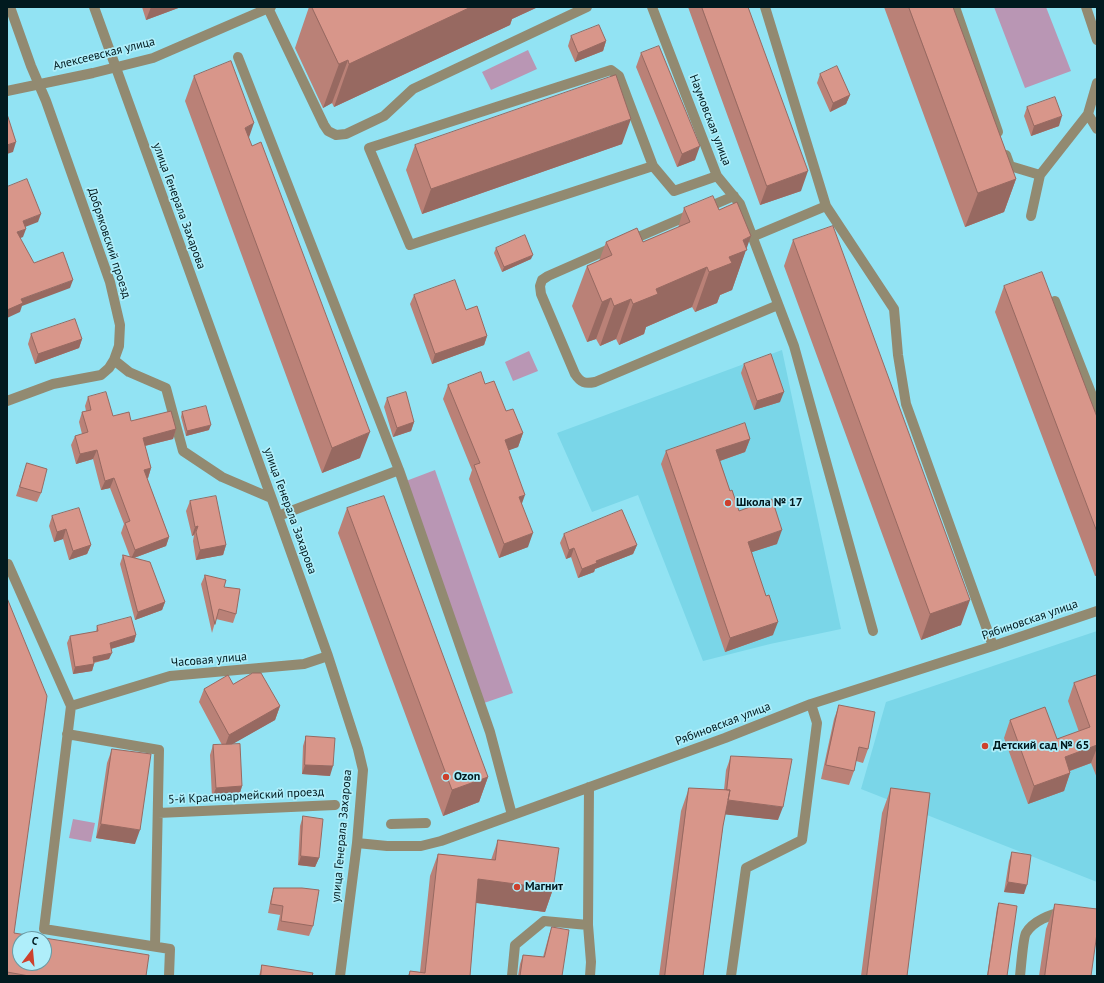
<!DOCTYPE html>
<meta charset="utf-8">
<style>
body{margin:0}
#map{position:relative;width:1104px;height:983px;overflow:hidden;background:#92e3f3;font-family:"PT Sans",sans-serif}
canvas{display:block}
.frame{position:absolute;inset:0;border:8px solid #011a1f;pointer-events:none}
.north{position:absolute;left:12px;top:931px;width:40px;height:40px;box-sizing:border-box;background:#afeefa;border:1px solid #6999a2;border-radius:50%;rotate:16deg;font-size:11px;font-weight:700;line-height:16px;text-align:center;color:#011a1f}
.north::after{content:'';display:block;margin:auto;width:14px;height:18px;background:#cd412d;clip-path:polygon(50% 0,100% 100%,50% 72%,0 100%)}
</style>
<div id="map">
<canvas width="1104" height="983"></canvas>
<div class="frame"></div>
<div class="north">С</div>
</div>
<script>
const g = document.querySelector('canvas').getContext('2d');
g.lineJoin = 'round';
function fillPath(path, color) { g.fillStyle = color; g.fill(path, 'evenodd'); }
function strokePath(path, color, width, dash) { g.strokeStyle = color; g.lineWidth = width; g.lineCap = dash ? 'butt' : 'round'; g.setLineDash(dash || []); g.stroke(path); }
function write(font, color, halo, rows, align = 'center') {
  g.font = font + ' "PT Sans",sans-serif'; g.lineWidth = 3.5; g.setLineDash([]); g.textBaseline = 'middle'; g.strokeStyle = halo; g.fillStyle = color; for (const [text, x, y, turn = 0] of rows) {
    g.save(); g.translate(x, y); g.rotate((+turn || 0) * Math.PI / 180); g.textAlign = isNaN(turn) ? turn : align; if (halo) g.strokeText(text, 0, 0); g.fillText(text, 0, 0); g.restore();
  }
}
fillPath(new Path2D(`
 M782,350L841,629L770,644L703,661L638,495L592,512L557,433Z
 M1097,631V882L861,789L886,702Z`), '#7ad6e8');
fillPath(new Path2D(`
 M994,7H1046L1071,71L1025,88Z
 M528,50L537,69L491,90L482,72Z
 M529,351L538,371L513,381L505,362Z
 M435,470L513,693L484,703L406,481Z
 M73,819L95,823L91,842L69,838Z`), '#b996b4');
strokePath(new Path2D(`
 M94,7L278,516L328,656L358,749L363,770L357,843L340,976
 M652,7L717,176L740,204L794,346L873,631
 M765,7L826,206L894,309L898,355L906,404L993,646
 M955,7L998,132
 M1086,7L1097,40
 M268,8L324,125L328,131L336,135L346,134L384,116L413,89L587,7
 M238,57L399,470L490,732L512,815
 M7,91L93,73L153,58L271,7
 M1088,114L1097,129
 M1006,155L1010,166L1040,175
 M653,166L410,245L369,148L611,70L619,76L653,166L674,191L717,176
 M1031,216L1040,175L1088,114L1097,83
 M752,237L826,206
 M629,241L734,196
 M614,247L548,276L542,280L540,286L541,294L575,374C581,383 585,384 595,382L778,305
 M1055,301L1097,408
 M114,360L129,372L166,388L183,451L222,477L271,498
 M7,401L53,384L101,375L109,368L114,360L119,346L120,325L110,282L46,101L31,66L10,7
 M278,516L399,470
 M8,564L71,706L44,929L170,949L169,976
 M71,706L170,676L304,664L328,656
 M67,734L159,750L155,946
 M158,813L335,805
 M391,824L426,823
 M357,843L387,846H421L441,841L725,738L811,704L993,646L1097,611
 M588,925L589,787
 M512,976L515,945L544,921L588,925L591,962L590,976
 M731,976L746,868L802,840L817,723L811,704
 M1020,976C1021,968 1023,938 1026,933C1033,921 1051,914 1063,912`), '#928a71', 10);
fillPath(new Path2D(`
 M142,7H181L146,20Z
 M309,7H538L512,19L510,25L334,107L332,103L323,108L295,48Z
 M688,7H748L801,191L760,205Z
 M884,7H953L1016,179L1004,212L965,227Z
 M571,36L606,41L603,51L575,62L568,46Z
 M641,53L695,160L677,167L636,67Z
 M820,74L850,95L846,104L830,112L817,83Z
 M194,76L360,458L322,473L185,101Z
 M1027,107L1059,126L1031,136L1024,116Z
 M622,144L422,214L406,170L415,145Z
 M684,208L719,210L746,249L732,290L720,295L717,303L695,312L692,307L646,327L644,334L619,345L616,339L600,346L596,339L587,342L572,306L587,266L599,261L606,242H643L678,228Z
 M793,240L961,625L921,640L784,266Z
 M496,248L531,259L502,272L494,253Z
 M1004,286L1097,417V575L1095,576L995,312Z
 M414,295L466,310L487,336L484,345L432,364L410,304Z
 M31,334L82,339L79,348L35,364L28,344Z
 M744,364L780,402L754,410L741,373Z
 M485,384L523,433L518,447L508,450L522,505L528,547L499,558L469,479L472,470L443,399L448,385Z
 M88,397L113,416L131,421L176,429L173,439L145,446L151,468L148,478H147L169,537L166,546L134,558L165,602L162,610L135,620L120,564L123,555L130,557L121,533L124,524L110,488L101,490L93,459L76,464L71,445L75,436L82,434L79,422L82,412L86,411L85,406Z
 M387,398L414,422L411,431L393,437L384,407Z
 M182,412L209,430L186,436L181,417Z
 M750,439L745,452L720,461L730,491L739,511L777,544L752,552L773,635L725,652L661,464L666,451Z
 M27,463L41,493L37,502L16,496Z
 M190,501L226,545L223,555L196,560L193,541L194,535L192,536L186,511Z
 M347,508L488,777L479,802L443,816L338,533Z
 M52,516L91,545L87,554L69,560L63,539L54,542L49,526Z
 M564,534L637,545L633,554L595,569L594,572L578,578L571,557L566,559L560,543Z
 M205,575L224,587L236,614L233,623L216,619L212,633L201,584Z
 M7,598L14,933L146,976H7Z
 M97,626L136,635L134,642L111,649L109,659L94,663V664L92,671L73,674L67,643L70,636L96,632Z
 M1097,675V778L1091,763L1070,771V773L1064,791L1028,804L1004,738L1010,720L1057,739L1079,732L1068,701L1074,683Z
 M233,684L280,706L275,720L232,744L242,786L239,796L212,798L210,755L213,745H222L199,702L204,689Z
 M839,705L868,749L863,763L856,761L854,771L849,785L821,779L834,719Z
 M306,736L330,776L302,774L303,746Z
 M112,749L135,844L96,838L107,763Z
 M731,756L778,820L725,814L723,826L703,976H659L681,811L689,788L724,790L726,770Z
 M891,788L907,976H861L882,813Z
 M303,816L319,858L315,867L298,865L300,826Z
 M498,840L553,889L545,912L476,903L470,976H408L410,971L420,972L430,876L438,854L491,860Z
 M1012,852L1024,894L1004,892L1009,861Z
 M274,888L313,926L309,936L277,930L280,915L268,913L271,898Z
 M999,903L1007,976H987L997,908Z
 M1055,904L1091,976H1039L1046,929Z
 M552,927L562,976H518L520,964L523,955L543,957L549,935Z
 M262,965L312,976H259Z`), '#ba8177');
fillPath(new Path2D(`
 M151,7H181L146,20Z
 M471,7H538L512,19L510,25L334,107L349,64Z
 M606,41L603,51L575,62L578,53Z
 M348,60L332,103L323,108L339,64Z
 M850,95L846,104L830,112L833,103Z
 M1062,116L1059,126L1031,136L1034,126Z
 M631,119L622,144L422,214L431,189Z
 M254,123L245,149V128Z
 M16,142L13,152L7,154V145Z
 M700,146L695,160L677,167L682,154Z
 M808,171L801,191L760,205L767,186Z
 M1016,179L1004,212L965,227L978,193Z
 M41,214L38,222L20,229L23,221Z
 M26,229L23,237L14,241L17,232Z
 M751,236L732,290L720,295L717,303L695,312L709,272L729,257L743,240Z
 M533,255L531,259L502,272L504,267Z
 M707,267L692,307L646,327L644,334L619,345L633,304L656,289Z
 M73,280L70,288L22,306L20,312L7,318V310L21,299Z
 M611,298L596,339L587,342L602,302Z
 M631,299L616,339L600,346L614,306Z
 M487,336L484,345L432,364L435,354Z
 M82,339L79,348L35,364L38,354Z
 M784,392L780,402L754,410L757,401Z
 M414,422L411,431L393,437L397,428Z
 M211,425L209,430L186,436L187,431Z
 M176,429L173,439L140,447L143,438Z
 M370,432L360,458L322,473L332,448Z
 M523,433L518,447L499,454L505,440Z
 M750,439L745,452L711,464L716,450Z
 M97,450L93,459L76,464L80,454Z
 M151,468L148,478L141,480L144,470Z
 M114,478L110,488L101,490L105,481Z
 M525,495L520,509L519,497Z
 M198,526L194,535L192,536L195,527Z
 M66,529L63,539L54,542L57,532Z
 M782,530L777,544L743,555L748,542Z
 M533,533L528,547L499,558L504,544Z
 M169,537L166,546L131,559L135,550Z
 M91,545L87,554L69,560L73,551Z
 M226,545L223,555L196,560L200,550Z
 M637,545L633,554L595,569L594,572L578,578L582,569L596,561Z
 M574,548L571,557L566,559L569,550Z
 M1097,569V575L1095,576Z
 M970,600L961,625L921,640L930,614Z
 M165,602L162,610L135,620L138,612Z
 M778,622L773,635L725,652L730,638Z
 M136,635L134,642L107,650L110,643Z
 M112,653L109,659L90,663L93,657Z
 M94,664L92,671L73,674L75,667Z
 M280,706L275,720L224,749L229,735Z
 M1097,745V748L1091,763L1058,775L1065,757Z
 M305,765L333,766L330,776L302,774Z
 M1070,773L1064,791L1028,804L1034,786Z
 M488,777L479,802L443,816L452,790Z
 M242,786L239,796L212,798L216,788Z
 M726,800L783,807L778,820L721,814Z
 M101,824L140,830L135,844L96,838Z
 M301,856L319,858L315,867L298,865Z
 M478,879L553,889L545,912L470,902Z
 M1008,882L1027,885L1024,894L1004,892Z`), '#976961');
const building = new Path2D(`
 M312,7H471L349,64L348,60L339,64Z
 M702,7H748L808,171L767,186Z
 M909,7H953L1016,179L978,193Z
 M599,25L606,41L578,53L571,36Z
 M659,46L700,146L682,154L641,53Z
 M231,61L254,123L245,128L252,146L261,142L370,432L332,448L194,76Z
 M837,66L850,95L833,103L820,74Z
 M616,75L631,119L431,189L415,145Z
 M1055,97L1062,116L1034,126L1027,107Z
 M8,117L16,142L7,145V118Z
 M27,179L41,214L23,221L26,229L17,232L34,263L63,252L73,280L21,299L23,303L7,310V187Z
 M713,196L719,210L737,202L751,236L743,240L747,250L729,257L732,263L709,272L707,267L656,289L658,294L633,304L631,299L614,306L611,298L602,302L587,266L612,255L606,242L637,228L643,242L690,222L684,208Z
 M833,226L970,600L930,614L793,240Z
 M525,235L533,255L504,267L496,248Z
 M1042,272L1097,417V532L1004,286Z
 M455,280L466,310L477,306L487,336L435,354L414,295Z
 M75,319L82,339L38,354L31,334Z
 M771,354L784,392L757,401L744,364Z
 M481,372L485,384L494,381L506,411L513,409L523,433L505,440L525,495L519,497L533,533L504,544L474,465L480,463L448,385Z
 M106,392L113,416L129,412L131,421L171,411L176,429L143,438L151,468L144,470L169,537L135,550L125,523L130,521L114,478L105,481L97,450L80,454L75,436L88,432L82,412L91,410L88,397Z
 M406,392L414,422L397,428L387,398Z
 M206,406L211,425L187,431L182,412Z
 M745,423L750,439L716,450L730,491L732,490L739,511L772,499L782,530L748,542L766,596L769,595L778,622L730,638L666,451Z
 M27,463L47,469L41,493L20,487Z
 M216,496L226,545L200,550L196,532L198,526L195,527L190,501Z
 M384,496L488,777L452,790L347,508Z
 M79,508L91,545L73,551L66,529L57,532L52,516Z
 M622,510L637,545L596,561L597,563L582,569L574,548L569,550L564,534Z
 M123,555L150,562L165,602L138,612Z
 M205,575L226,580L224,587L240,589L236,614L219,609L215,624Z
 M7,598L47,696L14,933L149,955L146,976H29L7,972ZM20,939H44V963H20Z
 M131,617L136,635L110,643L112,653L93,657L94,664L75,667L70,636L98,631L97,626Z
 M253,673H261L280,706L229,735L204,689L228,675L233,684Z
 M1097,675V745L1065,757L1070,773L1034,786L1010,720L1045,707L1057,739L1090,727L1074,683Z
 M839,705L875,712L868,749L859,747L854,771L826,765Z
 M306,736L335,738L333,766L305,765Z
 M240,744L242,786L216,788L213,745Z
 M112,749L151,754L140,830L101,824Z
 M731,756L792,759L783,807L728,800L730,790H727Z
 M689,788L730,790L723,826L703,976H665Z
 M891,788L930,793L907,976H867Z
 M303,816L323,819L319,858L301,856Z
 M498,840L559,848L553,889L478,879L470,976H409L410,971L425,973L438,854L495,860Z
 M1012,852L1031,855L1027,885L1008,882Z
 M274,888H302L319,890L313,926L281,921L283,906L271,904Z
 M999,903L1017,906L1007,976H988Z
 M1055,904L1097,909V933L1091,976H1045Z
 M552,927L569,930L562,976H520L523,955L544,957Z
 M262,965L313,973L312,976H261Z`);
fillPath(building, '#d8968a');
strokePath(building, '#976961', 1);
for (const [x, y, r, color] of [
 [728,503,4,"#cd412d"],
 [985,746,4,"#cd412d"],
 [446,777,4,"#cd412d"],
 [517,887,4,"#cd412d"]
]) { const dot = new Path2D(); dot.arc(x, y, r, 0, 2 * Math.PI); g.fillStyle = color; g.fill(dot); strokePath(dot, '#afeefa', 1.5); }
write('12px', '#011a1f', '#afeefa', [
 ["Алексеевская улица",104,54,-14],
 ["Наумовская улица",710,120,69],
 ["улица Генерала Захарова",179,206,70],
 ["Добряковский проезд",109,243,72],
 ["улица Генерала Захарова",290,511,70],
 ["Рябиновская улица",1030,620,-19],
 ["Часовая улица",209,660,-5],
 ["Рябиновская улица",723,724,-21],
 ["5-й Красноармейский проезд",246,796,-3],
 ["улица Генерала Захарова",342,836,-85]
]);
write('bold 12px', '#011a1f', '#afeefa', [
 ["Школа № 17",736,503],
 ["Детский сад № 65",993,746],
 ["Ozon",454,777],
 ["Магнит",525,887]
], 'left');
</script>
